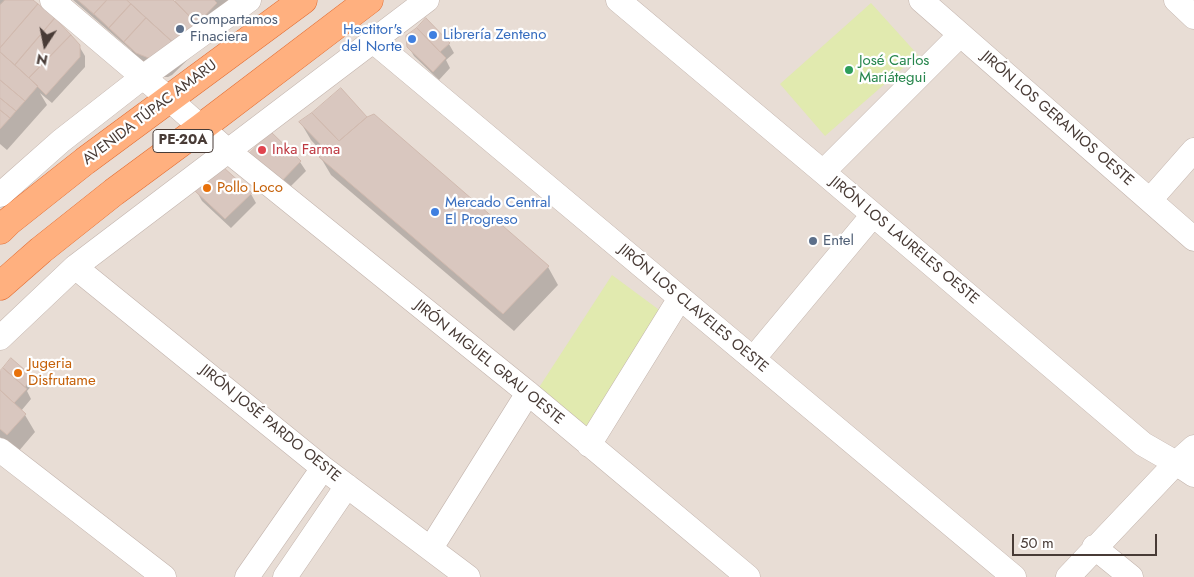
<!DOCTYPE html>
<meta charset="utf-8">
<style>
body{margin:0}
#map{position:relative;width:1194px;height:577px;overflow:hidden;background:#f4ece7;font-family:Jost,sans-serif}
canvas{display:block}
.north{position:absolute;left:20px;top:20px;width:50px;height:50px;-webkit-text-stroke:4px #fff;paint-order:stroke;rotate:191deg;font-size:14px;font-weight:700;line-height:20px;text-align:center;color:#483b36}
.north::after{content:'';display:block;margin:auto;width:18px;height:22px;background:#483b36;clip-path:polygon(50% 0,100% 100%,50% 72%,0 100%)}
.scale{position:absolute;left:1012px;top:534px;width:145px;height:22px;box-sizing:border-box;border:2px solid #483b36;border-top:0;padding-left:6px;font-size:15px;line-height:18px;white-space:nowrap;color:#483b36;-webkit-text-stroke:4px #fff;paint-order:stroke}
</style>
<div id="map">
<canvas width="1194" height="577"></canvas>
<div class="north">N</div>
<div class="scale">50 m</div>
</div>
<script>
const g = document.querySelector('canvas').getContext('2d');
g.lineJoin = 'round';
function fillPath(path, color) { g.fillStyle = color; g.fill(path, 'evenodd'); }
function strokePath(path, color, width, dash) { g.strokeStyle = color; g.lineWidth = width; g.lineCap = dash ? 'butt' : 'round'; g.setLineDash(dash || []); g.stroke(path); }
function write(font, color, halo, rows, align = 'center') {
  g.font = font + ' Jost,sans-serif'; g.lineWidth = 4.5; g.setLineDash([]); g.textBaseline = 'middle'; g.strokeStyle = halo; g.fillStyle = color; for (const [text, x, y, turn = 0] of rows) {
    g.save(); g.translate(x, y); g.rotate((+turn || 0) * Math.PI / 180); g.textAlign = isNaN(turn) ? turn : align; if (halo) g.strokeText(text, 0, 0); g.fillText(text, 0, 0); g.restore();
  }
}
fillPath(new Path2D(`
 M0,0H1194V577H0Z`), '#e8ddd5');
fillPath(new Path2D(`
 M871,3L918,55L825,136L780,84Z
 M612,275L662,312L586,427L538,389Z`), '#e1eaaf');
fillPath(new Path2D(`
 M0,0H30L79,46L85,56V67L52,103L40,93L47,105L7,150L0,144Z
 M73,0H173L175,3L178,0H242L206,42L172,75L168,77H162L136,60L131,50Z
 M449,44L454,53L446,60L450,68L439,80L414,56L408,46Z
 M373,116L548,267L558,285L514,331L331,175L321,158L324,154L311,140L301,123L366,119Z
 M271,134L300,162L306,171L285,192Z
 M197,192L251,194L256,203L231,228L202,201Z
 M4,368L32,378L35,382L27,391L31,399L21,411L25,415L35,432L18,452L0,437V373H7Z`), '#0003');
const building = new Path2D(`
 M5,0H33L38,4L0,48V5Z
 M78,0H107L94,14Z
 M107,0H127L131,4L109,28L94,14Z
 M127,0H173L197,24L175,44Z
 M176,0H214L217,3L197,24L175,1Z
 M38,4L55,18L15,65L0,52V48Z
 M131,4L146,18L124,42L109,28Z
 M55,18L71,35L29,78L15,65Z
 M146,18L175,44L151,59L136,53L124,42Z
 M426,18L450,43L440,52L417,28Z
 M417,28L446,58L433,72L407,47L406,36Z
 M71,35L80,45V57L46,95L29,78Z
 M0,52L38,86L25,101L0,80Z
 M0,80L25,101L16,111L0,98Z
 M341,88L367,117L339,141L312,113Z
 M0,98L16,111L10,118L0,110Z
 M0,110L10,118L0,129Z
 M312,113L339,141L367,117L374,114L549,266L503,314L319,157L326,150L299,122Z
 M271,132L301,161L279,184L249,154Z
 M223,167L252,193L225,219L195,191Z
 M11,358L33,377L25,387L3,368Z
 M3,368L27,389L14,403L0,390V371Z
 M0,390L26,414L7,435L0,429Z`);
fillPath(building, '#d9c7bf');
strokePath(building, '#d1baaf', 1);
const minor = new Path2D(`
 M52,0L169,99L228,151L528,393L748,577
 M618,0L823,172L1143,444L1176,463L1194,475
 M921,0L1194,239
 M1176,0L1194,17
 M373,41L1014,577
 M823,172L960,35
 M0,195L61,141L143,77L249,0
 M1150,200L1194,150
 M75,267L323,468L468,577
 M0,338L75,267L427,0
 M753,359L873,215
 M589,445L680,298
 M0,450L164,577
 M1094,547L1131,577
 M431,548L528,393
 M247,577L323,468
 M285,577L347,486
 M1068,577L1176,463L1194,447`);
const trunk = new Path2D(`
 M0,230L8,222L85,161L303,0
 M0,286L41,250L114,192L202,127L369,0`);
strokePath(minor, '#c3b4ad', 25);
strokePath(trunk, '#e36d33', 29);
strokePath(minor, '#fff', 24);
strokePath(trunk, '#ffb07f', 28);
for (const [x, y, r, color] of [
 [180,29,5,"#5c6f8a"],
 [433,35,5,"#3f7fe0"],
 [412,39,5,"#3f7fe0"],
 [849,70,5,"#2e9e5b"],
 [262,150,5,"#e0444e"],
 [207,188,5,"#e8710a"],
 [435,212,5,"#3f7fe0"],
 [813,241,5,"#5c6f8a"],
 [18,373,5,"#e8710a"]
]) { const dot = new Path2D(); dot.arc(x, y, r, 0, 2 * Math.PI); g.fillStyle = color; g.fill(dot); strokePath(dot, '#fff', 2); }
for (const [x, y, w] of [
 [183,141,60]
]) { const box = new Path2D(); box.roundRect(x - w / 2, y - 11.5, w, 23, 4); g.fillStyle = '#fff'; g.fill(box); strokePath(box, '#483b36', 1); }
write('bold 14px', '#483b36', null, [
 ["PE-20A",183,141]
]);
write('15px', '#4e5e75', '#fff', [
 ["Compartamos",190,20],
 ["Finaciera",190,37],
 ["Entel",823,241]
], 'left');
write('15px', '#366cbe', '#fff', [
 ["Hectitor's",402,30,"right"],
 ["del Norte",402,47,"right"],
 ["Librería Zenteno",443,35],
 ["Mercado Central",445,203],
 ["El Progreso",445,220]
], 'left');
write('15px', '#27864d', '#fff', [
 ["José Carlos",859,61],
 ["Mariátegui",859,78]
], 'left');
write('15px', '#483b36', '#fff', [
 ["AVENIDA TÚPAC AMARU",150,113,-37],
 ["JIRÓN LOS GERANIOS OESTE",1057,119,41],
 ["JIRÓN LOS LAURELES OESTE",904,241,40],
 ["JIRÓN LOS CLAVELES OESTE",693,309,40],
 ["JIRÓN MIGUEL GRAU OESTE",489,363,39],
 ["JIRÓN JOSÉ PARDO OESTE",270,424,39]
]);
write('15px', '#be3a42', '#fff', [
 ["Inka Farma",272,150]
], 'left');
write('15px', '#c56008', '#fff', [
 ["Pollo Loco",217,188],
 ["Jugeria",28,364],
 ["Disfrutame",28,381]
], 'left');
</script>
